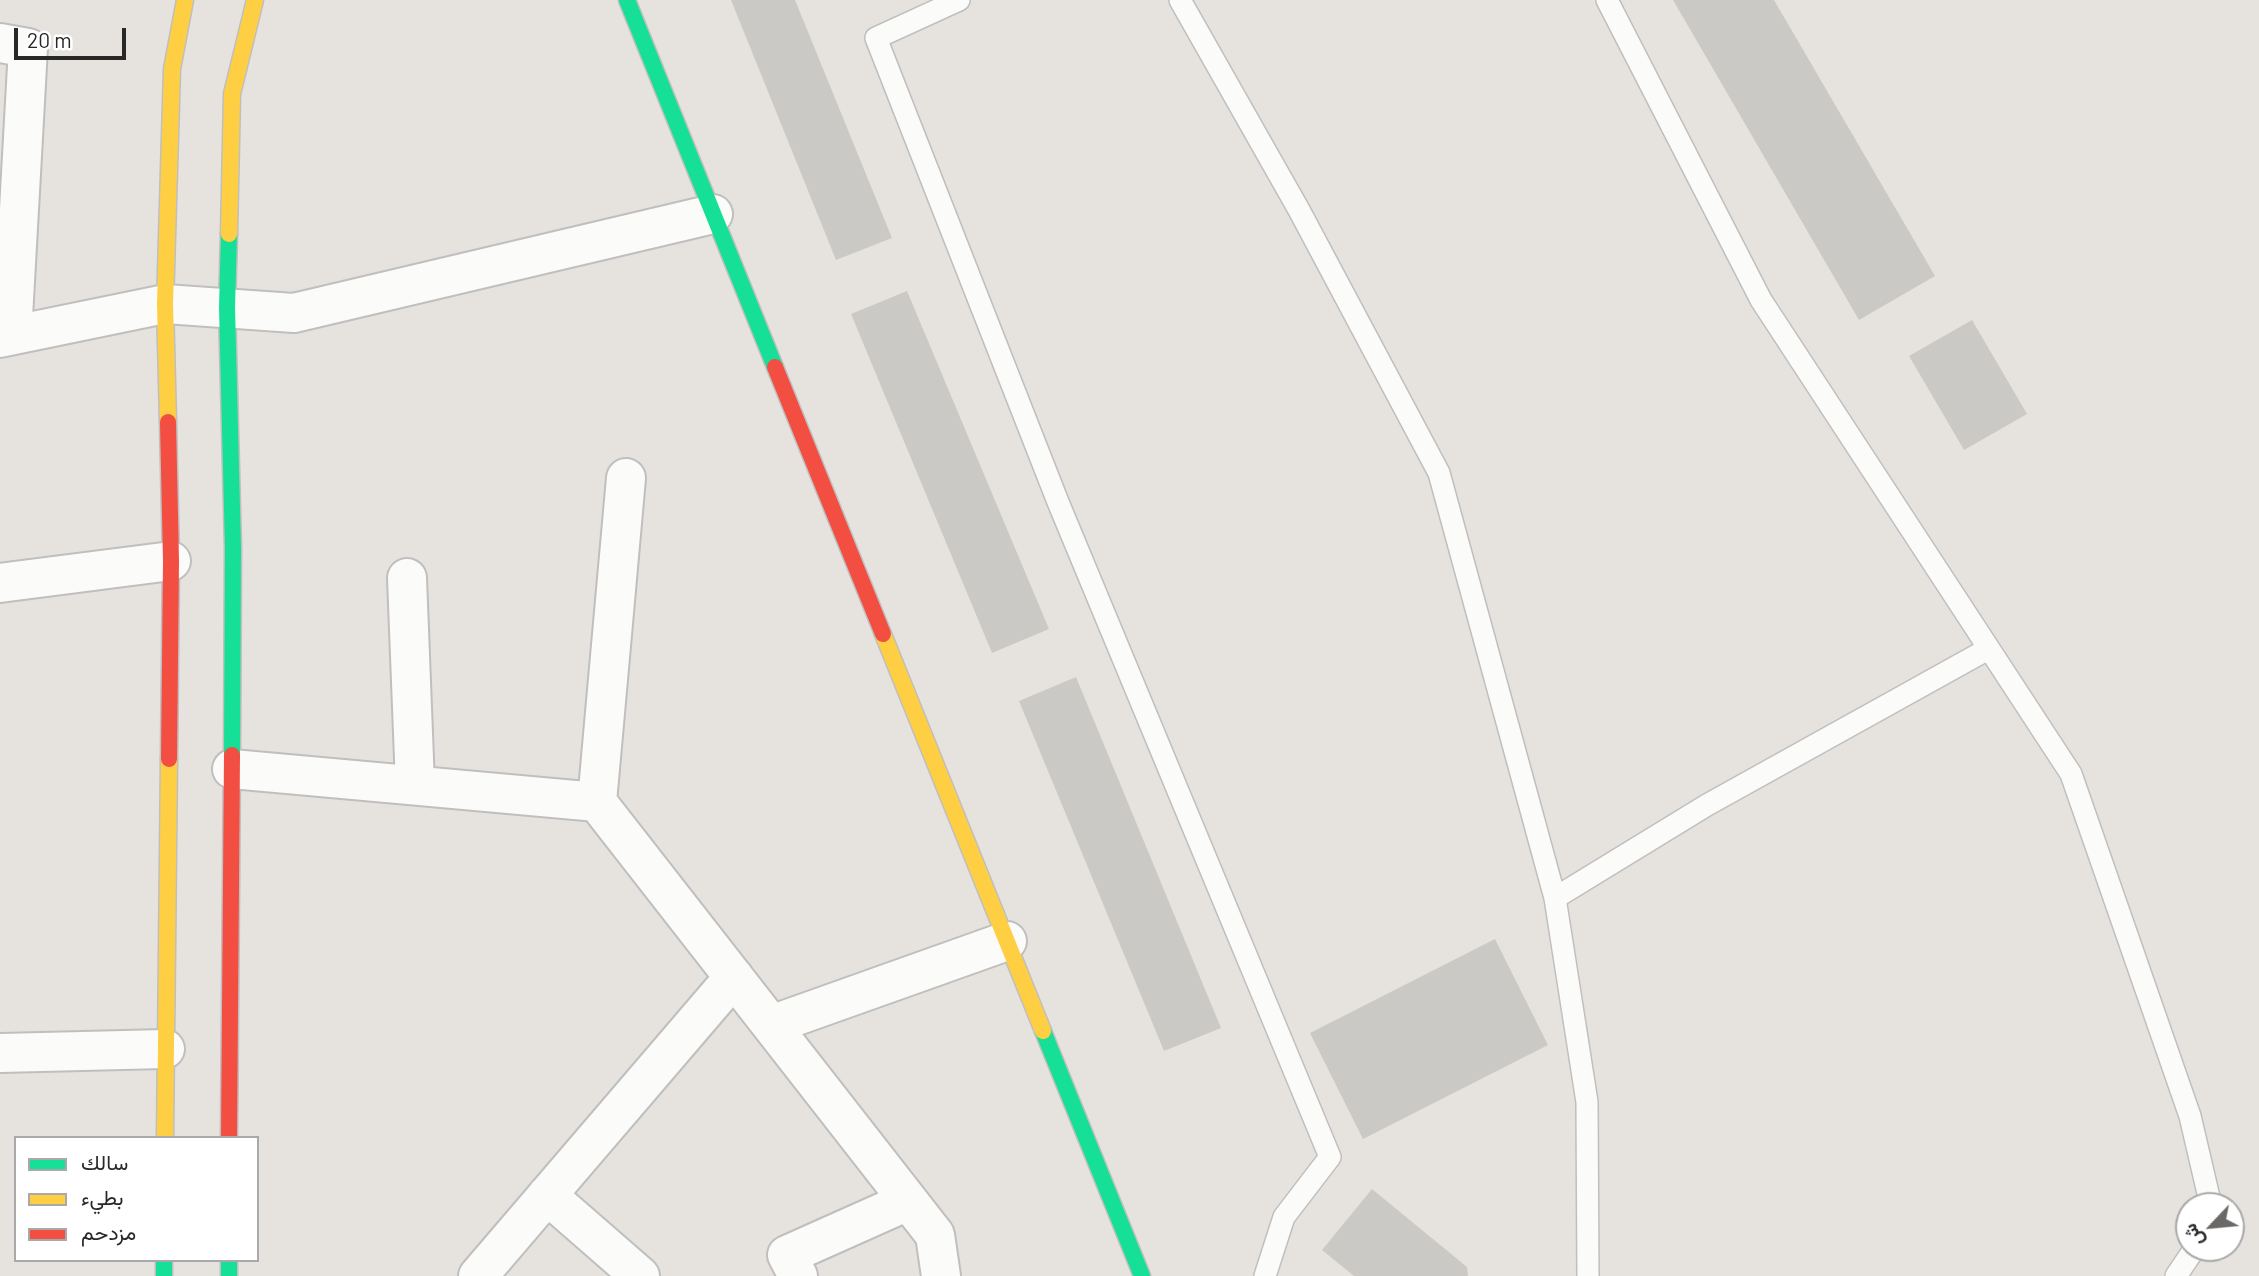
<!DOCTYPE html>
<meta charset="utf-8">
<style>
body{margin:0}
#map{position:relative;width:2259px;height:1276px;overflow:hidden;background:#e6e3de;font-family:Barlow,Vazirmatn,sans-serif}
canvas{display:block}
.legend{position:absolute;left:14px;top:1136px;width:245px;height:126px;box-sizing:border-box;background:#fff;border:2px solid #a9a9a9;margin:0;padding:9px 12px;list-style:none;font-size:21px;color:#282828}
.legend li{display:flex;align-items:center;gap:14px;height:35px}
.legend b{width:35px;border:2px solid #a9a9a9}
.north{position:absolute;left:2175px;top:1192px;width:70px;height:70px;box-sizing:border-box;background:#fff;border:2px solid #a9a9a9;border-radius:50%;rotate:244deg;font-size:19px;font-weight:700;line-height:28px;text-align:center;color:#282828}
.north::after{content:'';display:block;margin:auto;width:24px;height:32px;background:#6a6968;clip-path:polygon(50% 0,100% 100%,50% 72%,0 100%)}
.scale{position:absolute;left:14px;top:28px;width:112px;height:32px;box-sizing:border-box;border:4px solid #282828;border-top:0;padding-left:9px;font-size:21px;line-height:24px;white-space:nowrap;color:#282828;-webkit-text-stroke:5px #fff;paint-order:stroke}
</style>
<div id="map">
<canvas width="2259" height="1276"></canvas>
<ul class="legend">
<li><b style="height:9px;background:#16e098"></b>سالك</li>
<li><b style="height:9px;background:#ffcf43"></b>بطيء</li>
<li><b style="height:9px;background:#f24e42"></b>مزدحم</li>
</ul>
<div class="north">ش</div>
<div class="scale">20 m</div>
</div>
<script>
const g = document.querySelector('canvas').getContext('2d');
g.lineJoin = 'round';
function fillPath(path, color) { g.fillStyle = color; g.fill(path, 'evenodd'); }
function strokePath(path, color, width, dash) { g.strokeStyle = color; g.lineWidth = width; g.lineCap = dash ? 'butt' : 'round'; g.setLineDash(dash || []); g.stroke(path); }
fillPath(new Path2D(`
 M731,0H795L892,238L836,260Z
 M1673,0H1774L1935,276L1859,320Z
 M907,291L1049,629L992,653L851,314Z
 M1972,320L2027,414L1964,450L1909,356Z
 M1076,677L1221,1028L1164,1051L1019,701Z
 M1495,939L1548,1045L1363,1139L1310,1033Z
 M1372,1189L1467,1267L1468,1276H1354L1322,1250Z`), '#cbc9c5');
const lane = new Path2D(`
 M959,0L876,38L1058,502L1330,1157L1284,1217L1265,1276
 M1180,0L1299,210L1439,473L1555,898
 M1607,0L1761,300L2071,774L2190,1116L2211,1206
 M1588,1276L1587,1102L1555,898L1707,805L1988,649
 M2176,1276L2195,1248`);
const street = new Path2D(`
 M0,43L28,48L12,335
 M0,338L165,304L294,313L713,214
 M626,478L597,802L935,1235L941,1276
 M407,578L415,785
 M0,583L171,561
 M232,769L597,802
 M771,1025L1007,941
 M0,1053L165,1049
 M547,1195L640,1276
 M478,1276L734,977
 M798,1276L787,1255L908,1201`);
const fast = new Path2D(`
 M627,0L775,367
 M229,234L227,307L233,549L232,755
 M1043,1031L1142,1276
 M164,1260V1276
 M229,1260V1276`);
const slow = new Path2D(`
 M229,234L232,94L255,0
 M168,422L165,304L172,69L185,0
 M883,634L1043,1031
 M165,1138L169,759`);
const jam = new Path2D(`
 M775,367L883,634
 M168,422L171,561L169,759
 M229,1138L232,755`);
strokePath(lane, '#c0bfbf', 24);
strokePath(street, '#c0bfbf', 42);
strokePath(fast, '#c0bfbf', 19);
strokePath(slow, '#c0bfbf', 19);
strokePath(jam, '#c0bfbf', 19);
strokePath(lane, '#fbfbfa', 21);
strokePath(street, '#fbfbfa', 38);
strokePath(fast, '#16e098', 16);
strokePath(slow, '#ffcf43', 16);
strokePath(jam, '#f24e42', 16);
</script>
